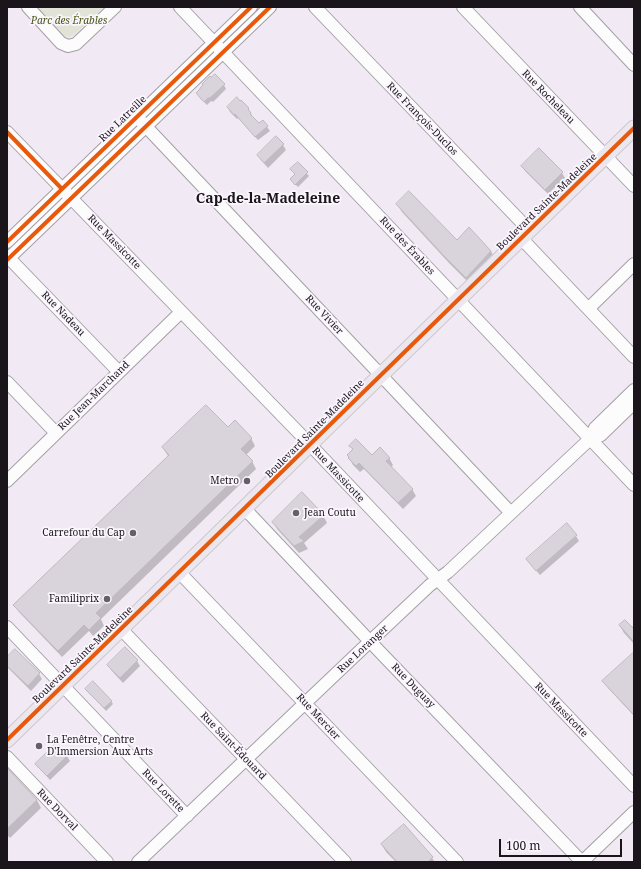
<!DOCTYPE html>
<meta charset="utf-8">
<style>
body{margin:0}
#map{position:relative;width:641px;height:869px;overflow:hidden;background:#f1eaf4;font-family:"Noto Serif",serif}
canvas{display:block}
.frame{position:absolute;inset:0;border:8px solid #19151b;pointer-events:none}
.scale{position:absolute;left:499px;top:839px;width:123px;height:18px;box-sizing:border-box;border:2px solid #19151b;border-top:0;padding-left:5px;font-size:12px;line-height:14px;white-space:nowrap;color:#19151b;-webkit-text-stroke:3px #fbf6fe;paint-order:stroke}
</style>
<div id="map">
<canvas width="641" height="869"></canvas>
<div class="frame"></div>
<div class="scale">100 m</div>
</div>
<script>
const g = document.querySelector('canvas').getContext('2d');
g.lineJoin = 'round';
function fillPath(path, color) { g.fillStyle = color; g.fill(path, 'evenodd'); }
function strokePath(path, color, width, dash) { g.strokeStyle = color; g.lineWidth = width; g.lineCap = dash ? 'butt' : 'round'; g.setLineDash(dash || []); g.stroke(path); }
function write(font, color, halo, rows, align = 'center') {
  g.font = font + ' "Noto Serif",serif'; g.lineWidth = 3.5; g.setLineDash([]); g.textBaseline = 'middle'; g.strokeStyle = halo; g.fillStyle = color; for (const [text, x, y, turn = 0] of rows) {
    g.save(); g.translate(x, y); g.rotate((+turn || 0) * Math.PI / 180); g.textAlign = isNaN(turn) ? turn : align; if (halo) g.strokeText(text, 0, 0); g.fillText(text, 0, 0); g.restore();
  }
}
fillPath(new Path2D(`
 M36,7H104L74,35L69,37L64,36Z`), '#e1e3d7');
fillPath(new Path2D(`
 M224,85L226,89L213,102L211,101L207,105L200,98L197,93Z
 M228,107L248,108L253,117L259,125L267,127L270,131L258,140L238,118L237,119L230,112Z
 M276,137L283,145L286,150L268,168L261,160L258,155Z
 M298,163L309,176L298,187L293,182L296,175Z
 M522,166L562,173L565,178L548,194L525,171Z
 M397,204L457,241L469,228L491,251L495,259L471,285L449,263L402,212Z
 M228,429L251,438L255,446L246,455L252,461L256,469L101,619L104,626L93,636L89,631L62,657L19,612L14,605L168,456L163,448Z
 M351,446L372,456L389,458L393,465L391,468L412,489L416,496L403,509L364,469L360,472L353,465L349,458L353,450Z
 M323,515L327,523L304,543L308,549L299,553L277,529L273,522Z
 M576,536L579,541L540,575L531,565Z
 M634,625V644L624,633L620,626L631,628Z
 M15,650L39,674L42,679L31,691L7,667V658Z
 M634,653V716L608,688L604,681Z
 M137,661L140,666L123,683L111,670L108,665Z
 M89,692L111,701L113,704L106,711Z
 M57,745L67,756L70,761L50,780L40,769L36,764Z
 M7,769L37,800L41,808L10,838L7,835Z
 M404,826L432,858L435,862H396L386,852L382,845Z`), '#0003');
const building = new Path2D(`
 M215,74L225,84L210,98H208L204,102L196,93L200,89V88L203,85L202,84L210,76L211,77Z
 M237,97L240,101L241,100L249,108L248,109L251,113L250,114L259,123L263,120L268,126L255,137L235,114L234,115L227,107Z
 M276,136L284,144L264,163L257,155Z
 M539,148L563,172L545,190L521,166Z
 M298,162L308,172L295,185L290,179L295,174L290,169Z
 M409,191L457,240L469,227L491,251L466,278L444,256L396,204Z
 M206,405L228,427L235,420L252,438L241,449L253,461L96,613L101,618L89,630L84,625L58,651L13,605L169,455L162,447Z
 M356,439L372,455L380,447L390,458L386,461L413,489L398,503L359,463L356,466L348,458L349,457L347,455L353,449L349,446Z
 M302,492L324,515L299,537L304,541L294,546L272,522Z
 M567,523L577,535L536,571L526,559Z
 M625,620L634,629V642L619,625Z
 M125,647L138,660L120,678L107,665Z
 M15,649L40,673L28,686L7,666V657Z
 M634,652V715L602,681Z
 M93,681L112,701L104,708L85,689Z
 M57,743L68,755L47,776L35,764Z
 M7,768L37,800L7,829Z
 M404,824L433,857L428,862H397L381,844Z`);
fillPath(building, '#d9d4dc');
strokePath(building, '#beb9c0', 1);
const minor = new Path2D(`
 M28,7L61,43L68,46L76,44L115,7
 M180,7L634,485
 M315,7L529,230
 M463,7L634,186
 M580,7L634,65
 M137,117L511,513
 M7,132L299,433L634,786
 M521,238L634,357
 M7,242L251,7
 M7,256L119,372
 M7,260L270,7
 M589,308L634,264
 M7,382L56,433
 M590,439L595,428L634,390
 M7,481L181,312
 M245,509L380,652L582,862
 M179,572L457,862
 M7,627L187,816
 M121,629L345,862
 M7,757L107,862
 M138,862L363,648L430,585L448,572L590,439L601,435L634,403
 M582,862L634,812`);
const major = new Path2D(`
 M7,740L634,128`);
strokePath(minor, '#a49fa6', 14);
strokePath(major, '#ccc9cd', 17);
strokePath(minor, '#fdfcfd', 12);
strokePath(major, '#ece7ee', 15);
strokePath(new Path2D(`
 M7,132L62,189
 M7,242L251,7
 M7,260L270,7
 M7,740L634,128`), '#e8590c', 4);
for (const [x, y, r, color] of [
 [247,481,4,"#656067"],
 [296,513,4,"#656067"],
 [133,533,4,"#656067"],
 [107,599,4,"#656067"],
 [39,746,4,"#656067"]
]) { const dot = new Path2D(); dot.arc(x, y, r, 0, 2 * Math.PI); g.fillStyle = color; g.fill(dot); strokePath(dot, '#fbf6fe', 1.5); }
write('italic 10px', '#485614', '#fbf6fe', [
 ["Parc des Érables",69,21]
]);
write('10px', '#19151b', '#fbf6fe', [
 ["Rue Rocheleau",548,97,46],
 ["Rue Latreille",123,119,-44],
 ["Rue François-Duclos",422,119,46],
 ["Boulevard Sainte-Madeleine",547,202,-44],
 ["Rue Massicotte",114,242,46],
 ["Rue des Érables",407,246,47],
 ["Rue Nadeau",63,314,46],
 ["Rue Vivier",324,315,47],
 ["Rue Jean-Marchand",94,396,-44],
 ["Boulevard Sainte-Madeleine",315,429,-45],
 ["Rue Massicotte",338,475,47],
 ["Rue Loranger",363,649,-43],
 ["Boulevard Sainte-Madeleine",83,655,-44],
 ["Rue Duguay",413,686,46],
 ["Rue Massicotte",561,710,46],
 ["Rue Mercier",318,717,47],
 ["Rue Saint-Édouard",233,746,46],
 ["Rue Lorette",163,791,46],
 ["Rue Dorval",57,810,46]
]);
write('10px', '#19151b', '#fbf6fe', [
 ["Metro",239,481],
 ["Jean Coutu",304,513,"left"],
 ["Carrefour du Cap",125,533],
 ["Familiprix",99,599],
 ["La Fenêtre, Centre",47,740,"left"],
 ["D'Immersion Aux Arts",47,752,"left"]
], 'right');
write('bold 14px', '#19151b', '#fbf6fe', [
 ["Cap-de-la-Madeleine",268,199]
]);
</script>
